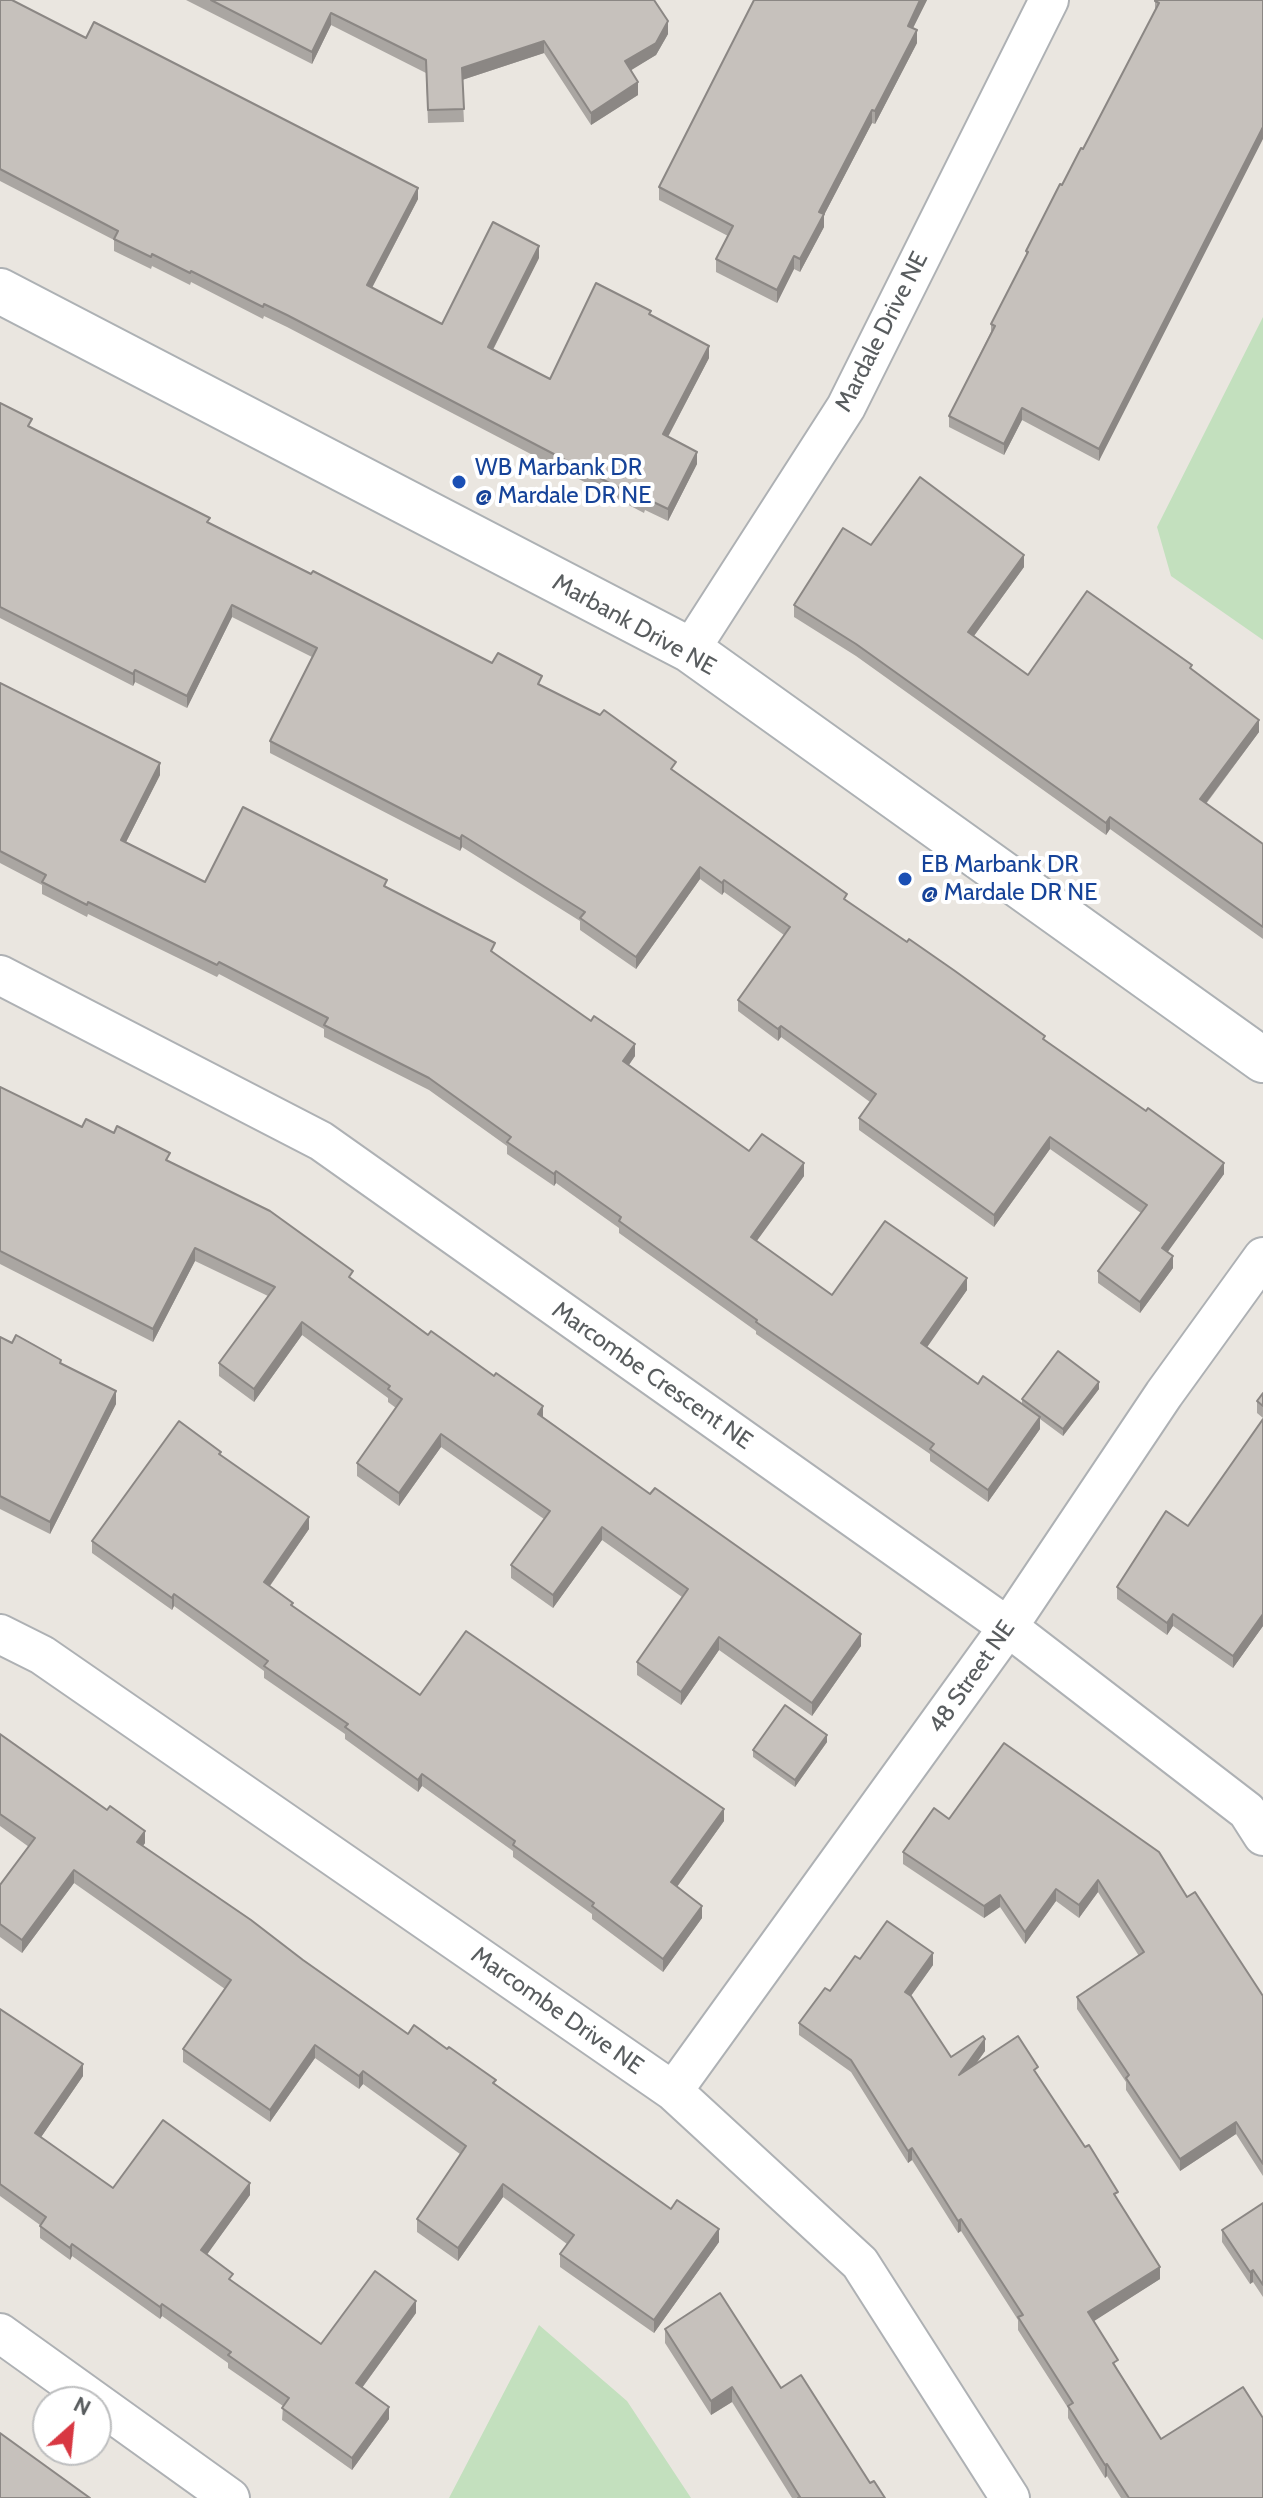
<!DOCTYPE html>
<style>
body{margin:0}
#map{position:relative;width:1263px;height:2498px;overflow:hidden;background:#eae6e0;font-family:Cabin,sans-serif}
canvas{display:block}
.north{position:absolute;left:32px;top:2386px;width:80px;height:80px;box-sizing:border-box;background:#fff;border:2px solid #bdbebf;border-radius:50%;rotate:27deg;font-size:22px;font-weight:700;line-height:32px;text-align:center;color:#595d5f}
.north::after{content:'';display:block;margin:auto;width:28px;height:36px;background:#d83842;clip-path:polygon(50% 0,100% 100%,50% 72%,0 100%)}
</style>
<div id="map">
<canvas width="1263" height="2498"></canvas>
<div class="north">N</div>
</div>
<script>
const g = document.querySelector('canvas').getContext('2d');
g.lineJoin = 'round';
function fillPath(path, color) { g.fillStyle = color; g.fill(path, 'evenodd'); }
function strokePath(path, color, width, dash) { g.strokeStyle = color; g.lineWidth = width; g.lineCap = dash ? 'butt' : 'round'; g.setLineDash(dash || []); g.stroke(path); }
function write(font, color, halo, rows, align = 'center') {
  g.font = font + ' Cabin,sans-serif'; g.lineWidth = 8; g.setLineDash([]); g.textBaseline = 'middle'; g.strokeStyle = halo; g.fillStyle = color; for (const [text, x, y, turn = 0] of rows) {
    g.save(); g.translate(x, y); g.rotate((+turn || 0) * Math.PI / 180); g.textAlign = isNaN(turn) ? turn : align; if (halo) g.strokeText(text, 0, 0); g.fillText(text, 0, 0); g.restore();
  }
}
fillPath(new Path2D(`
 M1263,317V640L1171,576L1157,527Z
 M539,2325L627,2401L691,2498H449Z`), '#c3e0be');
const street = new Path2D(`
 M690,650L846,407L1049,0
 M0,975L321,1141L1008,1627L1247,1811L1263,1836
 M0,1634L42,1655L673,2091L860,2263L1010,2498
 M673,2091L1008,1627L1164,1394L1263,1257
 M0,2333L230,2498`);
const secondary = new Path2D(`
 M0,291L690,650L1263,1060`);
strokePath(street, '#aeb1b4', 42);
strokePath(secondary, '#adb1b4', 48);
strokePath(street, '#fff', 38);
strokePath(secondary, '#fff', 44);
fillPath(new Path2D(`
 M0,0L86,38L418,199L372,288L442,324L539,258L493,350L550,379L651,315L709,358L668,437L697,464L668,521L645,510L644,513L287,327L264,316L263,319L191,282L190,285L152,266L151,269L114,251V240L0,181Z
 M186,0H654L668,34L656,55L630,70L638,95L591,125L544,53L462,80L464,122L428,123L426,73L331,25L312,64Z
 M754,0H927L913,28L917,43L875,124L872,123L824,215V227L800,272L794,269L777,303L716,272V259L728,236L659,200V187Z
 M1263,0L1099,461L1022,420L1004,455L949,427V416L991,332V324L1026,256V251L1083,149L1155,11V1Z
 M0,403L32,428L210,523L492,663L542,686L676,772L847,901L1045,1040L1224,1174L1167,1252L1173,1268L1140,1313L1098,1283V1271L1141,1213L1050,1149L994,1227L859,1130V1118L870,1102L781,1037L778,1041L738,1011V1000L784,935L724,892L722,895L700,879L636,969L580,930V921L462,847L460,851L270,753V741L312,657L232,617L187,708L135,682L133,686L0,618Z
 M871,545L1024,567L974,636L1028,675L1192,669L1259,732L1206,804L1263,844V939L1110,829L1106,835L856,656L794,617V605Z
 M0,683L160,775L126,842L205,882L387,888L495,954L635,1056L629,1065L749,1151L804,1176L756,1241L832,1295L967,1290L926,1347L978,1384L1022,1404V1399L1099,1389L1063,1436L1040,1419V1429L988,1502L930,1461V1454L756,1334V1331L619,1233V1228L556,1183L554,1186L507,1154V1146L429,1090L324,1037V1029L219,974L217,977L88,914L87,917L42,894V885L0,863Z
 M0,1087L82,1127L170,1162L353,1280L861,1646L812,1716L719,1650L681,1705L637,1675V1662L682,1597L602,1540L553,1608L511,1578V1565L544,1519L441,1447L399,1506L357,1476V1463L396,1408L388,1402V1398L302,1335L254,1402L219,1376V1363L268,1296L195,1261L153,1342L0,1264Z
 M0,1337L61,1363L116,1404L50,1534L0,1509Z
 M1263,1393V1418L1257,1413V1401Z
 M1263,1419V1626L1233,1668L1173,1626L1167,1635L1117,1599V1587L1188,1526Z
 M221,1455L309,1529L270,1586L293,1606L420,1695L724,1821L677,1887L702,1918L663,1972L592,1919V1914L513,1857V1851L422,1786L418,1792L345,1739V1734L264,1678V1671L174,1606L172,1610L92,1553V1541Z
 M0,1734L145,1843L143,1846L408,2034L496,2085L671,2209L719,2242L654,2333L560,2267V2254L567,2244L503,2197L458,2261L417,2232V2219L460,2154L363,2084L359,2089L315,2058L270,2122L183,2062V2049L225,1989L74,1883L22,1953L0,1937V1885L29,1847L0,1826Z
 M827,1742L795,1787L753,1757V1750Z
 M949,1819L1187,1897L1263,1996V2176L1236,2134L1180,2171L1126,2090V2082L1077,2009V1997L1139,1956L1098,1892L1079,1918L1056,1901L1025,1944L1000,1907L984,1918L903,1864V1852Z
 M860,1959L933,1965L911,1996L951,2057L985,2051L976,2064L1038,2077L1118,2201L1160,2279L1093,2321L1118,2370L1161,2439L1263,2498H1121L1107,2476L1105,2478L1068,2418V2408L1018,2330V2320L961,2231L958,2233L912,2160L908,2163L851,2072L799,2035V2023Z
 M0,2009L83,2076L41,2137L113,2188L250,2195L206,2255L233,2282L321,2344L416,2313L362,2388L389,2419L352,2470L282,2420L283,2406L228,2368V2363L162,2316L160,2319L72,2256L70,2260L40,2238V2225L0,2196Z
 M1263,2203V2297L1253,2282L1250,2284L1222,2242V2230Z
 M665,2329L781,2388L885,2498H792L732,2402L711,2415L665,2343Z`), '#aaa6a2');
fillPath(new Path2D(`
 M920,0H927L908,38V26Z
 M331,13V25L312,64V52Z
 M668,21V34L656,55L625,74V61Z
 M917,30V43L875,124V111Z
 M544,41V53L462,80V68Z
 M638,82V95L591,125V113Z
 M872,110V123L824,215V227L800,272V259L819,212Z
 M1263,127V139L1099,461V449Z
 M418,188V199L367,297V285Z
 M539,246V258L488,359V347Z
 M794,256V269L777,303V290Z
 M709,346V358L663,446V434Z
 M1022,408V420L1004,455V444Z
 M697,452V464L668,521V509Z
 M1024,555V567L968,644V632Z
 M232,605V617L187,708V696Z
 M135,670V682L133,686V674Z
 M1259,720V732L1200,811V799Z
 M160,763V775L121,852V840Z
 M1110,817V829L1106,835V823Z
 M462,835V847L460,851V839Z
 M700,867V879L636,969V957Z
 M724,880V892L722,895V883Z
 M781,1026V1037L778,1041V1029Z
 M635,1044V1056L623,1073V1061Z
 M1050,1137V1149L994,1227V1215Z
 M804,1163V1176L751,1249V1237Z
 M1224,1163V1174L1162,1260V1248Z
 M556,1171V1183L554,1186V1174Z
 M195,1248V1261L153,1342V1329Z
 M1173,1256V1268L1140,1313V1302Z
 M967,1278V1290L921,1356V1343Z
 M302,1322V1335L254,1402V1389Z
 M1099,1382V1389L1063,1436V1429Z
 M116,1391V1404L50,1534V1522Z
 M543,1406V1419L538,1414Z
 M1040,1417V1429L988,1502V1490Z
 M441,1434V1447L399,1506V1493Z
 M309,1517V1529L264,1594V1582Z
 M602,1527V1540L553,1608V1595Z
 M174,1594V1606L172,1610V1598Z
 M1173,1614V1626L1167,1635V1623Z
 M1263,1614V1626L1233,1668V1656Z
 M861,1634V1646L812,1716V1703Z
 M719,1637V1650L681,1705V1692Z
 M827,1735V1742L795,1787V1780Z
 M422,1774V1786L418,1792V1780Z
 M724,1809V1821L671,1895V1882Z
 M145,1831V1843L137,1854V1842Z
 M74,1870V1883L22,1953V1940Z
 M1098,1880V1892L1079,1918V1905Z
 M1056,1889V1901L1025,1944V1932Z
 M1000,1895V1907L984,1918V1906Z
 M702,1906V1918L663,1972V1959Z
 M933,1953V1965L905,2004V1992Z
 M985,2039V2051L959,2087V2075Z
 M315,2045V2058L270,2122V2110Z
 M83,2064V2076L35,2146V2133Z
 M363,2071V2084L359,2089V2076Z
 M1236,2122V2134L1180,2171V2159Z
 M912,2148V2160L908,2163V2151Z
 M250,2183V2195L201,2263V2250Z
 M503,2184V2197L458,2261V2248Z
 M961,2219V2231L958,2233V2221Z
 M719,2229V2242L654,2333V2320Z
 M72,2244V2256L70,2260V2248Z
 M1160,2267V2279L1088,2325V2312Z
 M1253,2270V2282L1250,2284V2272Z
 M416,2301V2313L356,2396V2383Z
 M162,2304V2316L160,2319V2307Z
 M732,2387V2402L711,2415V2401Z
 M389,2407V2419L352,2470V2458Z
 M1107,2464V2476L1105,2478V2465Z`), '#8b8784');
const building = new Path2D(`
 M0,0H12L86,38L94,22L418,188L367,285L442,324L493,222L539,246L488,347L550,379L596,283L651,311L649,314L709,346L663,434L697,452L668,509L645,498L644,501L287,315L264,304L263,307L191,271L190,273L152,254L151,257L114,239L118,231L0,169Z
 M211,0H654L668,21L656,43L625,61L638,82L591,113L544,41L462,68L464,109L428,110L426,60L331,13L312,52Z
 M754,0H920L908,26L917,30L875,111L872,110L819,212L824,214L800,259L794,256L777,290L716,259L733,226L659,187Z
 M1155,0H1263V127L1099,449L1022,408L1004,444L949,416L995,326L991,324L1028,252L1026,251L1060,184L1062,185L1081,148L1083,149L1159,3L1155,1Z
 M0,403L32,419L28,426L210,518L207,522L311,574L313,571L492,663L498,653L542,676L538,684L600,715L604,710L676,762L671,769L847,894L844,899L907,942L909,939L955,971L1045,1036L1043,1039L1146,1111L1148,1108L1224,1163L1162,1248L1173,1256L1140,1302L1098,1271L1147,1205L1050,1137L994,1215L859,1118L876,1094L781,1026L778,1029L738,1000L790,927L724,880L722,883L700,867L636,957L580,918L585,912L462,835L460,839L270,741L317,648L232,605L187,696L135,670L133,674L0,607Z
 M920,477L1024,555L968,632L1028,675L1087,591L1192,665L1190,668L1259,720L1200,799L1263,844V927L1110,817L1106,823L856,644L794,605L843,528L871,545Z
 M0,683L160,763L121,840L205,882L243,807L387,880L384,886L495,943L491,951L591,1021L594,1016L635,1044L623,1061L749,1151L762,1134L804,1163L751,1237L832,1295L885,1221L967,1278L921,1343L978,1384L983,1376L1040,1417L988,1490L930,1449L934,1444L756,1322L757,1320L619,1221L621,1217L556,1171L554,1174L507,1142L511,1137L429,1078L324,1025L328,1018L219,962L217,965L88,902L87,905L42,882L46,875L0,851Z
 M0,1087L82,1127L86,1119L114,1133L117,1126L170,1153L166,1160L270,1211L353,1271L349,1277L428,1335L431,1331L494,1376L496,1373L543,1406L538,1414L650,1494L655,1488L861,1634L812,1703L719,1637L681,1692L637,1662L688,1589L602,1527L553,1595L511,1565L550,1511L441,1434L399,1493L357,1463L402,1399L388,1389L390,1386L302,1322L254,1389L219,1363L275,1287L195,1248L153,1329L0,1251Z
 M16,1335L61,1360L60,1363L116,1391L50,1522L0,1496V1337L12,1343Z
 M1058,1351L1099,1382L1063,1429L1022,1399Z
 M1263,1393V1406L1257,1401Z
 M1263,1419V1614L1233,1656L1173,1614L1167,1623L1117,1587L1166,1511L1188,1526Z
 M179,1421L221,1452L219,1454L309,1517L264,1582L293,1603L291,1605L420,1695L466,1631L724,1809L671,1882L702,1906L663,1959L592,1906L594,1903L513,1845L515,1841L422,1774L418,1780L345,1727L348,1724L264,1666L268,1661L174,1594L172,1598L92,1541Z
 M785,1705L827,1735L795,1780L753,1750Z
 M0,1734L107,1810L110,1806L145,1831L137,1842L251,1920L303,1960L408,2034L414,2025L447,2049L449,2047L496,2080L493,2083L671,2209L677,2200L719,2229L654,2320L560,2254L574,2235L503,2184L458,2248L417,2219L466,2146L363,2071L359,2076L315,2045L270,2110L183,2049L231,1980L74,1870L22,1940L0,1924V1885L35,1838L0,1814Z
 M1004,1743L1159,1852L1187,1897L1195,1892L1263,1996V2164L1236,2122L1180,2159L1126,2078L1129,2075L1077,1997L1144,1952L1098,1880L1079,1905L1056,1889L1025,1932L1000,1895L984,1906L903,1852L934,1808L949,1819Z
 M887,1921L933,1953L905,1992L911,1996L951,2057L983,2036L985,2039L959,2075L1018,2036L1038,2067L1034,2070L1085,2147L1089,2145L1118,2192L1114,2194L1160,2267L1088,2312L1118,2360L1113,2363L1161,2439L1243,2387L1263,2418V2498H1129L1107,2464L1105,2465L1068,2406L1073,2403L1018,2317L1023,2315L961,2219L958,2221L912,2148L908,2151L851,2060L799,2023L825,1988L830,1991L855,1956L860,1959Z
 M0,2009L83,2064L35,2133L113,2188L163,2120L250,2183L201,2250L233,2274L229,2279L321,2344L375,2271L416,2301L356,2383L389,2407L352,2458L282,2408L289,2398L228,2355L231,2352L162,2304L160,2307L72,2244L70,2248L40,2226L46,2217L0,2184Z
 M1263,2203V2285L1253,2270L1250,2272L1222,2230Z
 M720,2293L781,2388L801,2375L870,2483L874,2481L885,2498H798L800,2497L732,2387L711,2401L665,2329Z
 M0,2433L90,2498H0Z`);
fillPath(building, '#c6c1bc');
strokePath(building, '#8b8784', 2);
for (const [x, y, r, color] of [
 [459,482,8,"#1a4fb4"],
 [905,879,8,"#1a4fb4"]
]) { const dot = new Path2D(); dot.arc(x, y, r, 0, 2 * Math.PI); g.fillStyle = color; g.fill(dot); strokePath(dot, '#fff', 3); }
write('24px', '#595d5f', '#fff', [
 ["Mardale Drive NE",882,332,-63],
 ["Marbank Drive NE",634,625,29],
 ["Marcombe Crescent NE",652,1376,35],
 ["48 Street NE",972,1677,-55],
 ["Marcombe Drive NE",557,2011,35]
]);
write('24px', '#164399', '#fff', [
 ["WB Marbank DR",475,468],
 ["@ Mardale DR NE",475,496],
 ["EB Marbank DR",921,865],
 ["@ Mardale DR NE",921,893]
], 'left');
</script>
